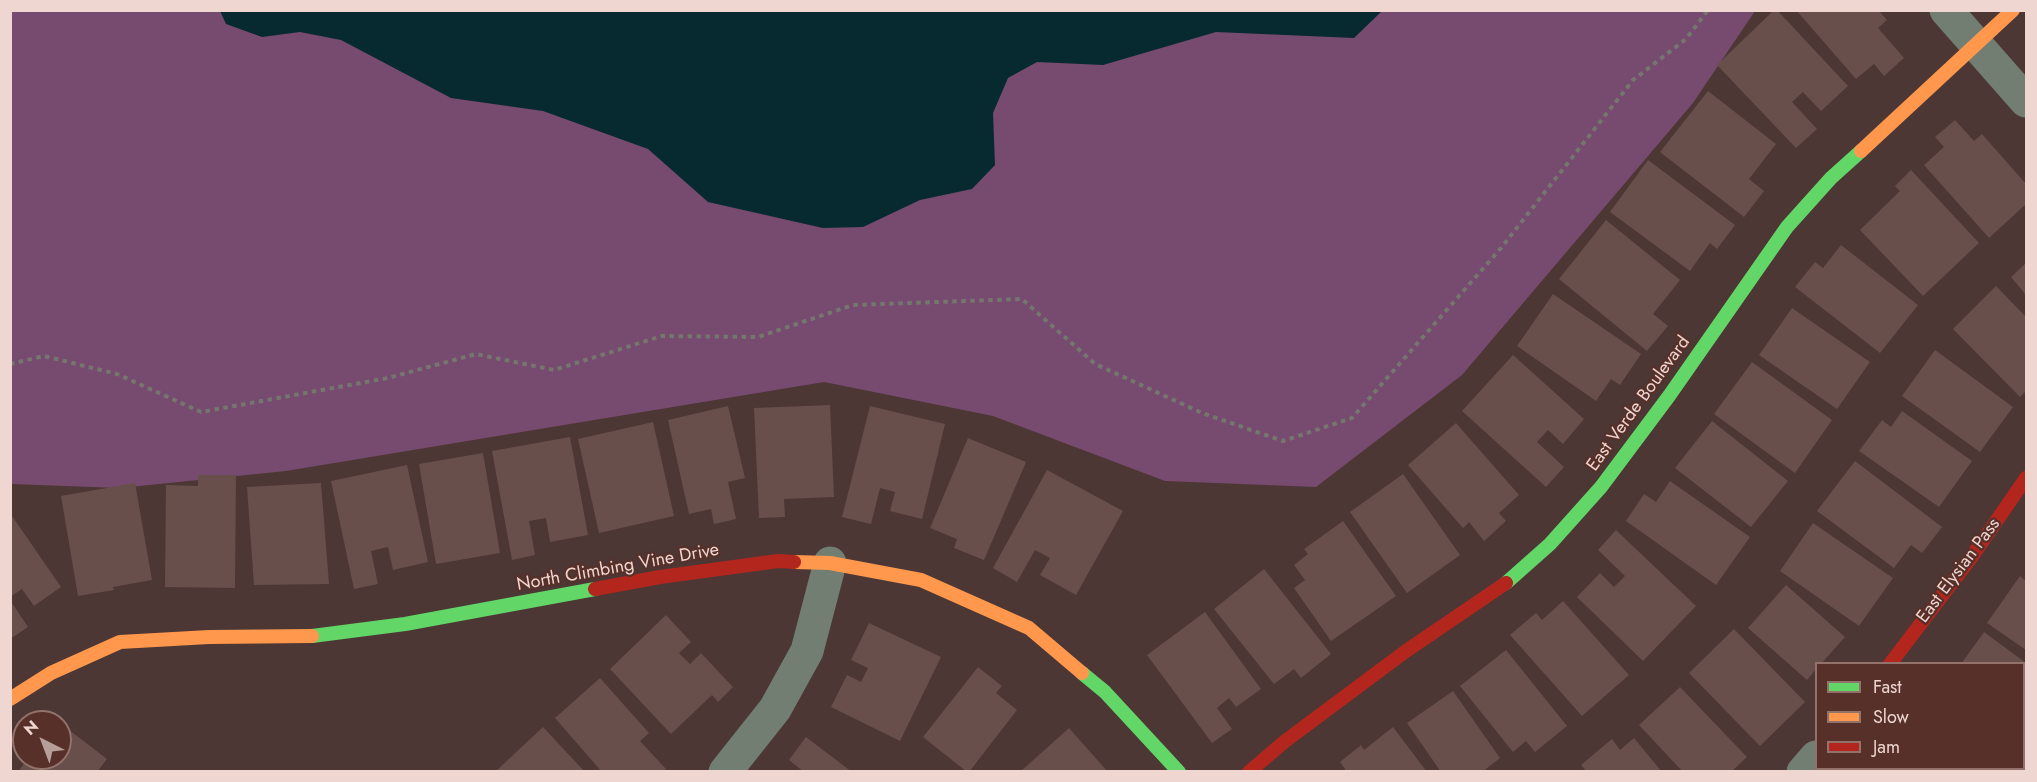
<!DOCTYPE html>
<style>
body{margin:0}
#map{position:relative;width:2037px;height:782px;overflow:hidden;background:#4c3734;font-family:Jost,sans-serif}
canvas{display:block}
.frame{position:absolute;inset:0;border:12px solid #efd6d0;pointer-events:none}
.legend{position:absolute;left:1815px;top:662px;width:210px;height:108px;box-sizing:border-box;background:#563029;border:2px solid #93726c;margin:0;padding:8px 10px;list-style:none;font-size:18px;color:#efd6d0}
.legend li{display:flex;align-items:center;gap:12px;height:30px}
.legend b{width:30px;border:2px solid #93726c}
.north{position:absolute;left:12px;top:710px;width:60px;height:60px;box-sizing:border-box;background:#563029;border:2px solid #93726c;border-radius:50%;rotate:318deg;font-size:16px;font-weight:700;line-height:24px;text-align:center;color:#efd6d0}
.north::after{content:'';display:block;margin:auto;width:21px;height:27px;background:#b69e99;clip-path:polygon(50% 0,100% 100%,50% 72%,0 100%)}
</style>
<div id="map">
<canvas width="2037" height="782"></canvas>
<div class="frame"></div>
<ul class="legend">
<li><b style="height:8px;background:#63d668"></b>Fast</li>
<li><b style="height:8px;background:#ff974d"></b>Slow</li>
<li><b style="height:8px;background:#b3261e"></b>Jam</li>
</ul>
<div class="north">N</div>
</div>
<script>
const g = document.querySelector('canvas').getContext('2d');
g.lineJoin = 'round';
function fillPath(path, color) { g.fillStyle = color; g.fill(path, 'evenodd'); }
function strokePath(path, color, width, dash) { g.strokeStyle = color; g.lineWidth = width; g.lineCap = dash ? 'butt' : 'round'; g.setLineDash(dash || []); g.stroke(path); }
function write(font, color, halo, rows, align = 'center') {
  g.font = font + ' Jost,sans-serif'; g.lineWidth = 4.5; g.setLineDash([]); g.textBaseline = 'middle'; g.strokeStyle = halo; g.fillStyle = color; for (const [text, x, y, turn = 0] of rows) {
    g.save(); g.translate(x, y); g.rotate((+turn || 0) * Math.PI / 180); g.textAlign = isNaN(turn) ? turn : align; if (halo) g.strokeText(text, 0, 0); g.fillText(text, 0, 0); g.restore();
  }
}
fillPath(new Path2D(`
 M11,11H1755L1693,103L1462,375L1316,487L1165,481L993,416L824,382L286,471L120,488L11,484Z`), '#774a6f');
fillPath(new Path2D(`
 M220,11H1382L1354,38L1216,32L1103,65L1037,62L1008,78L993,113L995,165L972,189L920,200L863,227L823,228L708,202L648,149L543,111L451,98L341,40L300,32L262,37L226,24Z`), '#072a30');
fillPath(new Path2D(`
 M1774,10H1777L1848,86L1821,111L1803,92L1792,102L1817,129L1796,148L1717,65Z
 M1796,10H1878L1887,20L1878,28L1904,58L1884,76L1874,64L1856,79Z
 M1708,91L1776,144L1749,179L1764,191L1744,217L1660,152Z
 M1955,120L1974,141L1982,134L2026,184V204L1989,238L1924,165L1944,147L1935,137Z
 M1648,160L1735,225L1717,249L1710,243L1690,271L1610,212Z
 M1911,170L1979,243L1923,296L1860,230L1900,191L1895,186Z
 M1606,220L1680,280L1653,314L1668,326L1647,351L1559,279Z
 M1841,245L1918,305L1880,353L1795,287L1815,262L1823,268Z
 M2026,263V295L2011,277Z
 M1996,286L2026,317V391L2020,397L1953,329Z
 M1553,294L1641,354L1620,385L1611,379L1596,401L1517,346Z
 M1792,308L1870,362L1837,409L1759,355Z
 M1935,350L2013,407L1980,452L1902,396Z
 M1513,355L1584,419L1563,444L1548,430L1537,442L1564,467L1546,487L1462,411Z
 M1752,362L1832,420L1795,473L1714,414Z
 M830,405L834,497L784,499L785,517L759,518L754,408Z
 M728,406L745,478L728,482L736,519L714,524L711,509L689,514L668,420Z
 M870,406L945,424L922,519L890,511L895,492L880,488L871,524L842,517Z
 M1902,411L1972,461L1939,507L1859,451L1882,420L1891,427Z
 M1712,421L1788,481L1751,527L1675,468Z
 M653,422L674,516L599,533L578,439Z
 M1456,423L1519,495L1499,513L1506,521L1484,541L1469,522L1463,528L1408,465Z
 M570,437L588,535L550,542L546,518L529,521L535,555L512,560L492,451Z
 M968,438L1026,462L984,560L954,548L957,539L930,528Z
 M483,453L500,553L436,564L419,464Z
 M1855,461L1942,527L1922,553L1911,545L1894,568L1817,511Z
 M407,465L428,562L393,570L388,547L371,551L378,584L354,589L331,481Z
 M1047,470L1123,511L1076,595L1040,575L1050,558L1035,550L1017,582L993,568Z
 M1403,474L1460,555L1407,593L1350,512Z
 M198,475H236L235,588L165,587L166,485L198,486Z
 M1670,481L1750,537L1716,585L1626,521L1644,494L1656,502Z
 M135,483L152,580L113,587L114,590L78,596L61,496Z
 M321,483L329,584L254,585L247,487Z
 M10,513L61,587L34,606L22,589L10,597Z
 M1343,521L1396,596L1331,641L1294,588L1305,580L1294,565L1308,554L1304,549Z
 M1813,523L1893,578L1859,626L1780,571Z
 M1616,530L1696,606L1643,661L1577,597L1600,573L1614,587L1625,576L1598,550Z
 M1264,569L1331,654L1301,678L1294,669L1274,684L1214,609Z
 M2020,576L2026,581V650L1987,623Z
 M1786,585L1845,637L1821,664H1816V669L1807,680L1748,628Z
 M10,600L28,627L10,639Z
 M1563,601L1629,675L1582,716L1510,635L1536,613L1542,620Z
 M1205,612L1261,689L1236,707L1229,698L1217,708L1232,729L1212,743L1147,655Z
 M666,615L691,642L679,653L690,664L701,653L733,687L718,702L712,695L671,734L610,669Z
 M869,623L941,657L900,741L831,707L847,675L861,682L868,668L851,660Z
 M1734,629L1805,702L1760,746L1689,673Z
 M1984,632L2026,663V733L2024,731V664H1961Z
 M1506,650L1567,726L1535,752L1526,741L1513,752L1460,686Z
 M978,667L1002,686L996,693L1017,710L969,772H967L923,737Z
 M600,678L649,733L640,741L666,769L662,772H602L555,718Z
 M1680,687L1747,757L1731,772H1683L1639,725Z
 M1453,691L1500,758L1482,772H1441L1407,723Z
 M60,723L107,759L97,772H18L28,758H60Z
 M543,727L585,772H495Z
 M1393,727L1427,772H1347L1340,762L1361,745L1364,750Z
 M1069,728L1108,772H1020Z
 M806,737L852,772H804L789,760Z
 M1634,738L1662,772H1587L1581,765L1612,739L1620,750Z
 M1945,768H2015L2013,772H1948Z`), '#684f4b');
strokePath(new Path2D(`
 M10,364L44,356L117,374L201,412L388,378L476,354L554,370L662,336L758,337L853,305L1022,299L1095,364L1202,413L1283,441L1352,418L1501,248L1633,80L1686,39L1708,10`), '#75776e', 4, [4.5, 4.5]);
strokePath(new Path2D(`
 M1946,10L2026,101
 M725,772L775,709L807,651L830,563
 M1803,772L1816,757`), '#727e72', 33);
strokePath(new Path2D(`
 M1506,583L1550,544L1601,487L1669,396L1787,227L1831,178L1861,151
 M312,636L405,624L595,589
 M1082,673L1105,692L1179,772`), '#63d668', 14);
strokePath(new Path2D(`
 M1861,151L2013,10
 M794,562L830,563L921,580L1029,628L1082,673
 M10,699L51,673L120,642L209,637L312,636`), '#ff974d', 14);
strokePath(new Path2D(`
 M595,589L660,577L778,561L794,562
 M1890,664L1973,555L2026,478
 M1249,772L1284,742L1406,651L1506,583`), '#b3261e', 14);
write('18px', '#efd6d0', '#563029', [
 ["East Verde Boulevard",1639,404,-54],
 ["North Climbing Vine Drive",618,568,-10],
 ["East Elysian Pass",1959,571,-53]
]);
</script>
